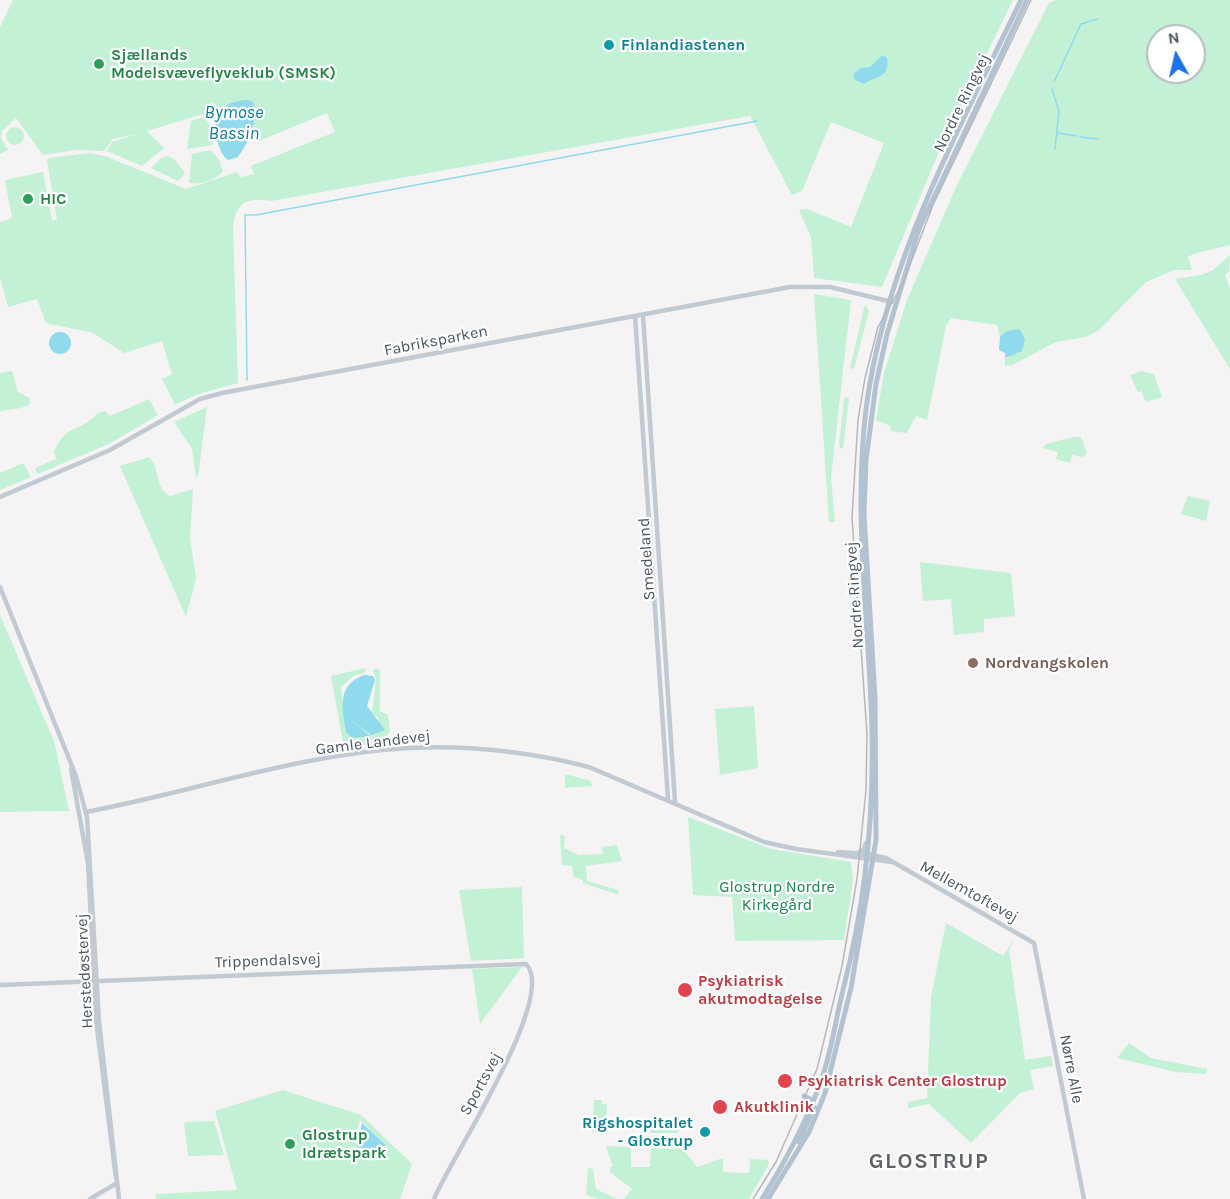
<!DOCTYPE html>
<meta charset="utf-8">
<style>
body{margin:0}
#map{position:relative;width:1230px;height:1199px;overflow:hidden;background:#f5f3f3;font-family:Karla,sans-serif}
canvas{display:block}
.north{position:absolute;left:1146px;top:24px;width:60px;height:60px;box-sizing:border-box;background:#fff;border:2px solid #b7bbc0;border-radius:50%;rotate:352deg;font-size:16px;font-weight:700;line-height:24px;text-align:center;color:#4a5661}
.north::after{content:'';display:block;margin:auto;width:21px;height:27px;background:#1a73e8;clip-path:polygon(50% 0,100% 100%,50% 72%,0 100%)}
</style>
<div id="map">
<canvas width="1230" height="1199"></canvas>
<div class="north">N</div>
</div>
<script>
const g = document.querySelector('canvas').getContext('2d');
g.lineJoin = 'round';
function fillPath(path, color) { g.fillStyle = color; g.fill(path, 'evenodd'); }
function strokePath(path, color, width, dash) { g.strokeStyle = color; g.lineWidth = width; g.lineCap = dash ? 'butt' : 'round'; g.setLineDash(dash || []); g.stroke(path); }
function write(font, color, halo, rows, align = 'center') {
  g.font = font + ' Karla,sans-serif'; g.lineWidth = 4.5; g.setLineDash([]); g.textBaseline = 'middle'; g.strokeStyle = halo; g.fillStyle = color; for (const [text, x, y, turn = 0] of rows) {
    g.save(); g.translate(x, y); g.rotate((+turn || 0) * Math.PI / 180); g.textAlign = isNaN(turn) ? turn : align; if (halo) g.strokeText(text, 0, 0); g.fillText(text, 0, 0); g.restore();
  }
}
fillPath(new Path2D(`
 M13,0H1013L939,152L882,287L814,278L811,237L799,210L807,209L851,227L884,143L831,122L802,191L792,195L750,116L271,201C247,198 236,201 233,227L238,383L195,395L175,405L162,379L172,374L162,341L124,353L93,333L46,323L37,299L8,307L0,278V222L12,218L5,180L43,172L52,220H57L47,160L49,158L89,153L105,156L186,189L237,172L240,177L254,174L251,166L335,132L327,113L259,141L251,137L254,125L226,104L219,109L213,102L207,113L147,131L164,148L142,166L107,151L112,142L140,133L113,139L104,151L77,150L43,155L16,118L2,131L1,138L8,150L0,154V27Z
 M1056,0H1230V245L1193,254L1188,257L1192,270H1174L1146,282L1098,331L1085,337L1056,342L1012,365L1005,366V358H1008L1007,331L1000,337L997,325L951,318L946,326L927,420L916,416L907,433L890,431L891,426L876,420L884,373L907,300L956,187L1049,3ZM1158,36H1194V72H1158Z
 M205,117L210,125L213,145L187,149L191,121Z
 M6 136a9 9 0 1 1 18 0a9 9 0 1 1-18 0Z
 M211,150L219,160L223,171C216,180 200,185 189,183L192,154Z
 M167,156L174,159L185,173L178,181L151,168L161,158Z
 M1230,255L1229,272L1225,275L1230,289V369L1175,279L1201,275L1213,270Z
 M814,294L851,300L831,478L835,522H829Z
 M865,304L869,311L854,369L850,368Z
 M12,371L18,392L29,398L30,404L21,408L0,411V373Z
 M1141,371L1154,374L1162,397L1146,402L1141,391L1138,392L1130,375Z
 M848,397L849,400L843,449L840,448L839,444L844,399Z
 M149,399L158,415L109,444L37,474L35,468L56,459L54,451C67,426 70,434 89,421C95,416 97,412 105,411L110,416Z
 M207,407L198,477H196L192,449L174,422Z
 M1074,437H1081L1087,453L1083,457L1072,455L1070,463L1056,459L1058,452L1043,448L1046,444Z
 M149,457C161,468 154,488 170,496L193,489L190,538L196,579L186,617L120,466Z
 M21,464H24L31,477L0,490V473Z
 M1188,496L1210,501L1206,521L1181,514Z
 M920,562L1011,573L1015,616L984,619V632L954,635L951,599L923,601Z
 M0,615L54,741L69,811L0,812Z
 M366,668L364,673L353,676L341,687L346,732L370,736L346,720L348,718L371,735L379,718L372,713L376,679L373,670L376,668L380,670V711L388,715L390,731C382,743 363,746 348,746L343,742L331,676Z
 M754,706L758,768L720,775L715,709Z
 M565,774L591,781L592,786L565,788Z
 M688,817L771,849L851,862L853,880L844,940L735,941L732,897L693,895Z
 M560,835L565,836L564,848L579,855L603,854L602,847L617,845L622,861L586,866L587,881L618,890L619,895L583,883V880L573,876L572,866L562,865Z
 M522,887L524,958L471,961L459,890Z
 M946,923L1003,956L1016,937L1009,950L1025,1060L1051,1056L1053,1066L1030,1070L1034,1089L1020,1093L971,1143L929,1104L908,1108V1102L927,1098L931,997Z
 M522,967L480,1024L472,969Z
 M1129,1043L1151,1058L1207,1069L1206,1074L1176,1072L1117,1058Z
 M283,1090L361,1115L412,1164L400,1199H156L155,1194L237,1190L215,1111ZM360,1120L387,1146L385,1151L375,1156L358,1150L355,1137Z
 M594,1100H602V1104H607L606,1130L592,1132Z
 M639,1118L672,1119L679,1131L677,1133H651V1125H634Z
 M214,1121L224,1155L188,1156L184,1122Z
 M606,1146L631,1147V1167H650L651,1148L683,1149L697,1167L723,1158V1172L749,1173L750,1159L768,1160L769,1164L749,1199H624L632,1189L610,1172V1167H613Z
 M588,1168L593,1169L596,1189L617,1199H598L586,1195Z`), '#c3f1d5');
fillPath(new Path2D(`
 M882,55L887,58C890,79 876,75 864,84L855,80L853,75L860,68L870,67Z
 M248,100L253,102C258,123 250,140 238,157L228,160C222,156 219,147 217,140C211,113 222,101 248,100Z
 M1020,329L1025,339L1022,351L1005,358V353L999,350L1000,337L1007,331Z
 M49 343a11 11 0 1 1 22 0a11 11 0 1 1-22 0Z
 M364,675L373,676L375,680L367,706L385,730L371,735L348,718L370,736L352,738L346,732C343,711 335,686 364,675Z
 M362,1123L386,1145L382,1147L383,1150L373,1151L357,1147Z`), '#90daee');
strokePath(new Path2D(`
 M1054,82L1081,24L1097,19
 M1052,89L1059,111L1055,149
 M1058,133L1077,136
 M1080,137L1098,139
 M247,380L245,215H256L757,121`), '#90daee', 1.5);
strokePath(new Path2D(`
 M643,315L675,802
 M635,316L668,799
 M0,497L110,450L200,399L222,393L790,287H830L892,302
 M0,587L76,776L87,817L99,1021L119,1199
 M71,769L88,863L96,1020L116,1178
 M86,812C193,792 299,754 409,748C470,745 530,752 589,767L764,842L796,849L892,862
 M838,852L867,854L886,858L1034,943L1084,1199
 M0,985L526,964C559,996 449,1161 434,1199
 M90,1199L117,1183`), '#c1cad2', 4.5);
strokePath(new Path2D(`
 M858,853L864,849L866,843`), '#c1cbd6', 5);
strokePath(new Path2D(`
 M799,1142L814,1106L812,1100L804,1096
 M762,1199C784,1164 804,1126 819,1087C831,1056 835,1022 843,990C865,905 874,816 872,729C869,620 853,518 866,409C885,262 958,132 1021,0
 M768,1199L809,1132L825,1093L851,988L876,840L875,698L864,514L866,460L876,384L887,334L919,229L1027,0`), '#b3c2d1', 5);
strokePath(new Path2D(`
 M753,1199L776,1162L817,1069L842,966L857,879L866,790L867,734L852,518L858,420L865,378L878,327L903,283L933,205L1031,0`), '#b5b8bd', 1.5);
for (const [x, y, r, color] of [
 [609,45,6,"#0f9aa8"],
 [99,64,6,"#2e9e5b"],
 [28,199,6,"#2e9e5b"],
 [973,663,6,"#8d6e63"],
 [685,990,8,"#e0444e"],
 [785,1081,8,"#e0444e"],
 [720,1107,8,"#e0444e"],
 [705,1132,6,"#0f9aa8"],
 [290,1144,6,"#2e9e5b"]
]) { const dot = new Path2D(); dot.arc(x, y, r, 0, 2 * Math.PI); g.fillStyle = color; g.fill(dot); strokePath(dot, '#fff', 2); }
write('bold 16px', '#0d838f', '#fff', [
 ["Finlandiastenen",621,45],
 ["Rigshospitalet",693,1123,"right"],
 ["- Glostrup",693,1141,"right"]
], 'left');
write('bold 16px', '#27864d', '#fff', [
 ["Sjællands",111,55],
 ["Modelsvæveflyveklub (SMSK)",111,73],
 ["HIC",40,199],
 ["Glostrup",302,1135],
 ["Idrætspark",302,1153]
], 'left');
write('16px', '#4a5661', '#fff', [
 ["Nordre Ringvej",962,103,-64],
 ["Fabriksparken",436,341,-11],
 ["Smedeland",647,559,-94],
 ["Nordre Ringvej",855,595,-94],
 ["Gamle Landevej",373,743,-7],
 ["Mellemtoftevej",969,892,29],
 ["Trippendalsvej",268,961,-2],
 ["Herstedøstervej",85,971,-93],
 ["Nørre Alle",1071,1069,79],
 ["Sportsvej",481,1084,-61]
]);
write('bold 16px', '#785e54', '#fff', [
 ["Nordvangskolen",985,663]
], 'left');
write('16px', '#17864f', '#fff', [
 ["Glostrup Nordre",777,887],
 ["Kirkegård",777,905]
]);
write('bold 16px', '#be3a42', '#fff', [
 ["Psykiatrisk",698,981],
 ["akutmodtagelse",698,999],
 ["Psykiatrisk Center Glostrup",798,1081],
 ["Akutklinik",734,1107]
], 'left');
write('italic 18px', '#0c7c9b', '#fff', [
 ["Bymose",234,113],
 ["Bassin",234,134]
]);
g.letterSpacing = '1.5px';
write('bold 22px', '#5f6368', '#fff', [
 ["GLOSTRUP",929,1162]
]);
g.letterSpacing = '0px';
</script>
